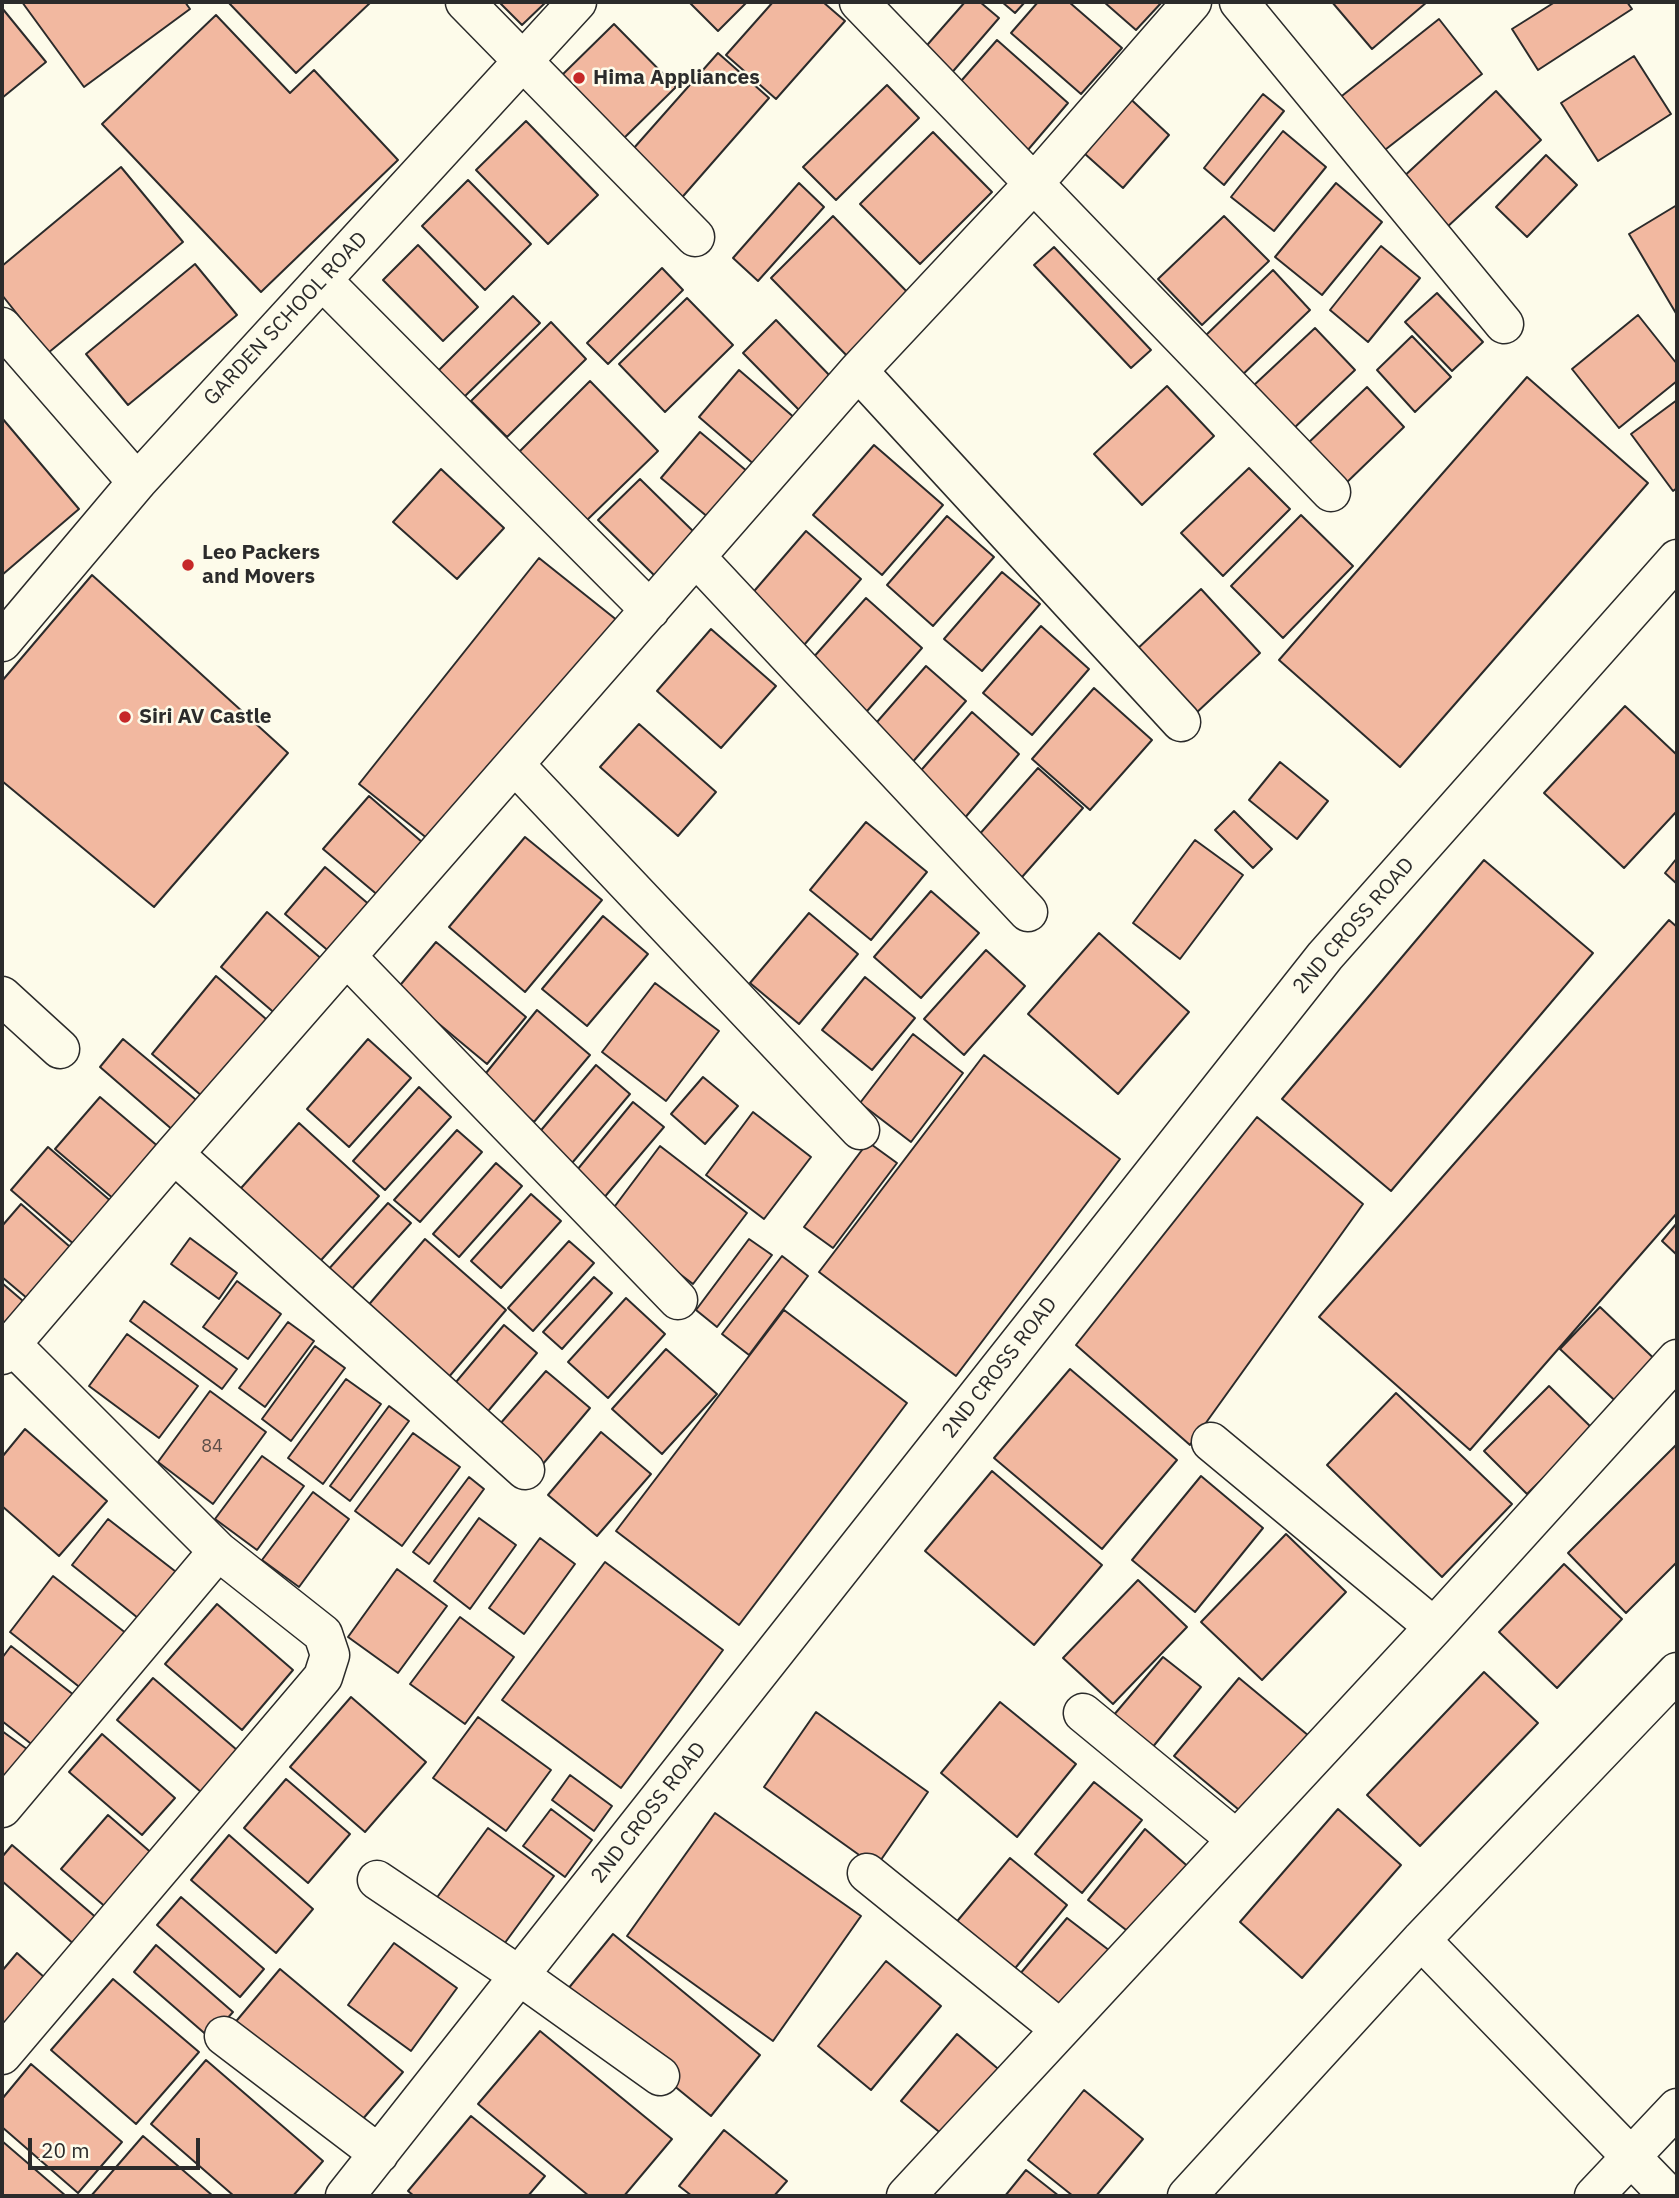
<!DOCTYPE html>
<style>
body{margin:0}
#map{position:relative;width:1679px;height:2198px;overflow:hidden;background:#fdfbea;font-family:"IBM Plex Sans",sans-serif}
canvas{display:block}
.frame{position:absolute;inset:0;border:4px solid #2b2b2b;pointer-events:none}
.scale{position:absolute;left:28px;top:2138px;width:172px;height:32px;box-sizing:border-box;border:4px solid #2b2b2b;border-top:0;padding-left:9px;font-size:21px;line-height:24px;white-space:nowrap;color:#2b2b2b;-webkit-text-stroke:5px #fdfbea;paint-order:stroke}
</style>
<div id="map">
<canvas width="1679" height="2198"></canvas>
<div class="frame"></div>
<div class="scale">20 m</div>
</div>
<script>
const g = document.querySelector('canvas').getContext('2d');
g.lineJoin = 'round';
function fillPath(path, color) { g.fillStyle = color; g.fill(path, 'evenodd'); }
function strokePath(path, color, width, dash) { g.strokeStyle = color; g.lineWidth = width; g.lineCap = dash ? 'butt' : 'round'; g.setLineDash(dash || []); g.stroke(path); }
function write(font, color, halo, rows, align = 'center') {
  g.font = font + ' "IBM Plex Sans",sans-serif'; g.lineWidth = 5; g.setLineDash([]); g.textBaseline = 'middle'; g.strokeStyle = halo; g.fillStyle = color; for (const [text, x, y, turn = 0] of rows) {
    g.save(); g.translate(x, y); g.rotate((+turn || 0) * Math.PI / 180); g.textAlign = isNaN(turn) ? turn : align; if (halo) g.strokeText(text, 0, 0); g.fillText(text, 0, 0); g.restore();
  }
}
const building = new Path2D(`
 M22,2H185L190,9L84,87Z
 M228,2H371L296,73Z
 M499,2H546L522,25Z
 M689,2H747L718,31Z
 M773,2H823L845,21L776,99L726,55Z
 M965,2H980L999,18L949,76L921,52Z
 M1002,2H1025L1015,13Z
 M1038,2H1069L1122,48L1081,94L1011,33Z
 M1104,2H1162L1136,30Z
 M1332,2H1427L1372,49Z
 M1555,2H1627L1632,9L1538,70L1512,29Z
 M2,8L46,62L2,98Z
 M216,15L290,93L314,70L398,160L261,292L102,124Z
 M1439,19L1482,74L1381,153L1338,99Z
 M614,24L676,87L621,141L559,78Z
 M997,40L1068,103L1027,151L955,88Z
 M718,53L769,98L678,202L626,157Z
 M1634,56L1671,114L1598,161L1561,103Z
 M887,85L919,118L836,200L803,167Z
 M1122,91L1169,135L1123,188L1075,145Z
 M1496,91L1541,140L1445,229L1400,180Z
 M1263,94L1284,111L1224,185L1204,168Z
 M526,121L598,195L548,244L476,170Z
 M1283,131L1326,167L1274,231L1231,197Z
 M933,132L992,192L920,264L860,204Z
 M1546,155L1577,185L1527,237L1496,207Z
 M121,167L183,242L48,353L2,295V266Z
 M468,180L531,244L485,290L422,226Z
 M799,183L824,207L758,281L733,258Z
 M1336,183L1382,222L1322,295L1275,257Z
 M1677,205V315L1629,234Z
 M833,216L914,299L852,361L771,278Z
 M1224,216L1269,261L1202,325L1158,279Z
 M418,245L478,307L443,341L383,280Z
 M1381,246L1420,278L1368,342L1330,310Z
 M1054,247L1151,350L1131,368L1034,265Z
 M195,264L237,315L128,405L86,354Z
 M662,268L683,290L608,364L587,343Z
 M1273,270L1310,310L1238,379L1202,339Z
 M1437,293L1483,342L1452,371L1405,322Z
 M513,296L540,323L462,399L436,373Z
 M687,298L733,345L665,412L619,364Z
 M1638,315L1677,364V381L1619,428L1572,369Z
 M776,320L833,379L800,411L743,353Z
 M551,322L586,359L507,437L471,401Z
 M1315,328L1355,370L1292,430L1252,387Z
 M1412,336L1451,377L1415,412L1377,370Z
 M739,370L796,419L756,466L699,417Z
 M1527,377L1648,483L1400,767L1279,660Z
 M590,381L658,451L584,523L517,454Z
 M1167,386L1214,436L1142,505L1094,454Z
 M1367,387L1404,427L1343,486L1305,446Z
 M1677,400V488L1673,491L1631,434Z
 M2,418L79,509L2,575Z
 M700,432L754,477L715,523L661,478Z
 M874,445L943,505L882,575L813,515Z
 M1249,468L1290,509L1223,576L1181,533Z
 M441,469L504,528L457,579L393,522Z
 M640,479L699,537L658,579L598,520Z
 M1301,515L1353,566L1283,638L1231,586Z
 M947,516L994,557L933,626L887,585Z
 M806,531L861,579L798,652L743,604Z
 M539,558L618,621L438,847L359,784Z
 M1002,572L1040,604L982,671L944,639Z
 M92,575L288,753L154,907L2,781V681Z
 M1201,589L1260,653L1194,715L1134,652Z
 M866,598L922,648L861,718L804,668Z
 M1041,626L1089,669L1032,735L983,693Z
 M711,629L776,686L721,748L657,691Z
 M926,666L966,701L910,765L870,730Z
 M1094,688L1152,740L1090,810L1032,759Z
 M1625,706L1677,755V811L1624,868L1544,793Z
 M972,712L1019,754L958,826L910,783Z
 M639,724L716,792L678,836L600,767Z
 M1280,762L1328,801L1297,839L1249,800Z
 M1038,768L1083,808L1015,885L970,845Z
 M369,796L430,849L386,902L323,849Z
 M1234,811L1272,849L1253,868L1215,830Z
 M866,822L927,872L871,940L810,890Z
 M525,837L602,900L525,992L449,927Z
 M1195,840L1243,875L1180,959L1133,923Z
 M1677,858V884L1665,873Z
 M1484,860L1593,953L1391,1191L1282,1099Z
 M325,867L378,912L338,959L285,914Z
 M931,891L979,933L921,998L874,957Z
 M267,912L331,967L285,1022L221,967Z
 M809,913L858,954L799,1024L750,983Z
 M603,916L648,954L587,1026L542,989Z
 M1669,920L1677,927V1213L1470,1450L1319,1317Z
 M1099,933L1189,1012L1118,1094L1028,1014Z
 M436,942L526,1017L487,1064L397,989Z
 M986,950L1025,986L964,1055L924,1019Z
 M216,976L280,1031L215,1107L152,1054Z
 M865,977L915,1018L872,1070L822,1030Z
 M655,983L719,1031L666,1101L602,1052Z
 M537,1010L590,1055L534,1122L482,1078Z
 M913,1034L963,1073L911,1142L860,1103Z
 M123,1039L207,1109L182,1138L100,1067Z
 M368,1039L411,1078L349,1147L307,1109Z
 M984,1055L1120,1159L956,1376L819,1272Z
 M596,1065L630,1094L567,1169L532,1141Z
 M703,1077L738,1106L705,1144L671,1114Z
 M419,1087L451,1117L385,1190L353,1161Z
 M100,1097L167,1154L122,1206L55,1149Z
 M633,1102L664,1127L597,1206L568,1181Z
 M753,1112L811,1157L764,1219L706,1175Z
 M1257,1117L1363,1204L1190,1445L1076,1345Z
 M299,1123L379,1196L314,1268L234,1196Z
 M457,1130L482,1152L420,1222L394,1200Z
 M868,1142L897,1163L833,1248L804,1227Z
 M660,1146L747,1213L693,1284L606,1218Z
 M48,1147L120,1209L83,1252L11,1190Z
 M496,1163L522,1186L459,1257L433,1234Z
 M531,1194L561,1221L501,1288L471,1261Z
 M388,1203L411,1223L349,1292L327,1271Z
 M21,1204L77,1253L34,1304L2,1277V1226Z
 M1677,1223V1255L1662,1241Z
 M190,1238L237,1273L219,1299L171,1264Z
 M425,1239L506,1310L442,1385L360,1315Z
 M749,1239L772,1255L717,1327L696,1310Z
 M569,1241L594,1263L533,1331L508,1308Z
 M782,1256L808,1276L749,1355L722,1334Z
 M594,1277L612,1293L562,1349L543,1332Z
 M237,1281L281,1314L248,1359L203,1327Z
 M2,1283L30,1307L2,1329Z
 M626,1298L665,1334L608,1398L568,1362Z
 M144,1301L237,1369L222,1389L130,1321Z
 M1600,1307L1665,1369L1626,1411L1560,1349Z
 M784,1310L907,1403L739,1625L616,1531Z
 M288,1322L314,1341L265,1407L239,1388Z
 M504,1325L537,1353L484,1416L451,1388Z
 M127,1334L198,1386L159,1438L89,1386Z
 M315,1346L345,1368L291,1441L262,1419Z
 M666,1349L717,1394L662,1454L612,1409Z
 M1070,1369L1177,1460L1102,1549L994,1458Z
 M546,1371L590,1408L537,1471L493,1432Z
 M346,1379L381,1404L323,1484L288,1458Z
 M1549,1386L1593,1429L1527,1494L1484,1451Z
 M210,1391L266,1432L213,1504L158,1462Z
 M1396,1393L1512,1504L1442,1577L1327,1465Z
 M389,1406L409,1421L350,1501L330,1486Z
 M25,1429L107,1501L59,1556L2,1506V1457Z
 M601,1432L651,1474L597,1536L548,1495Z
 M413,1433L460,1467L402,1546L355,1511Z
 M1677,1444V1562L1626,1613L1568,1553Z
 M262,1456L304,1486L257,1550L215,1519Z
 M992,1471L1102,1565L1034,1645L925,1551Z
 M1201,1476L1263,1528L1195,1612L1132,1560Z
 M469,1477L484,1489L429,1564L413,1552Z
 M313,1492L349,1519L299,1587L262,1560Z
 M479,1518L516,1545L470,1609L434,1581Z
 M108,1519L180,1575L143,1622L72,1565Z
 M1286,1534L1346,1592L1262,1680L1201,1622Z
 M540,1538L575,1564L524,1634L489,1608Z
 M605,1562L723,1650L621,1788L502,1700Z
 M1564,1564L1622,1619L1557,1688L1499,1632Z
 M397,1569L447,1606L398,1673L348,1637Z
 M53,1576L136,1641L92,1697L10,1632Z
 M1138,1580L1187,1627L1113,1704L1063,1658Z
 M217,1604L293,1670L242,1730L165,1664Z
 M460,1617L514,1657L465,1724L410,1684Z
 M11,1646L79,1699L39,1750L2,1721V1658Z
 M1163,1657L1201,1687L1152,1748L1113,1716Z
 M1484,1672L1538,1723L1420,1846L1367,1795Z
 M153,1678L237,1750L201,1792L117,1720Z
 M1239,1678L1309,1736L1244,1814L1174,1756Z
 M351,1697L426,1762L365,1832L290,1767Z
 M1000,1702L1076,1764L1017,1837L941,1773Z
 M816,1712L928,1792L876,1867L764,1787Z
 M478,1717L551,1770L506,1831L433,1778Z
 M2,1731L31,1752L2,1789Z
 M102,1734L175,1798L142,1835L69,1772Z
 M570,1775L612,1806L594,1831L552,1800Z
 M286,1779L350,1834L308,1883L244,1828Z
 M1094,1782L1142,1820L1082,1893L1035,1854Z
 M551,1809L592,1840L565,1877L523,1846Z
 M1338,1809L1401,1865L1302,1978L1240,1922Z
 M715,1813L861,1916L773,2041L627,1936Z
 M108,1815L155,1856L108,1909L61,1869Z
 M488,1828L554,1876L496,1955L430,1907Z
 M1145,1829L1192,1870L1135,1937L1088,1900Z
 M229,1835L313,1909L276,1953L191,1880Z
 M12,1845L99,1920L76,1946L2,1881V1857Z
 M1010,1858L1067,1905L1012,1972L954,1925Z
 M181,1897L264,1969L240,1997L157,1925Z
 M1067,1918L1114,1954L1059,2016L1014,1981Z
 M613,1934L760,2055L711,2116L563,1995Z
 M394,1943L457,1988L411,2051L348,2005Z
 M156,1945L233,2012L210,2038L134,1972Z
 M17,1953L54,1986L14,2033L2,2022V1971Z
 M886,1961L941,2006L871,2090L818,2046Z
 M280,1969L403,2072L356,2127L233,2025Z
 M113,1979L199,2052L136,2124L51,2050Z
 M540,2031L672,2139L624,2196H589L478,2104Z
 M957,2034L1003,2073L948,2139L901,2101Z
 M206,2060L323,2161L293,2196H234L151,2124Z
 M31,2064L122,2142L78,2193L2,2127V2099Z
 M1084,2090L1143,2139L1096,2196H1073L1028,2160Z
 M471,2116L545,2176L528,2196H414L408,2191Z
 M724,2130L787,2181L774,2196H692L679,2186Z
 M143,2136L213,2196H91Z
 M2,2141L66,2196H2Z
 M1026,2170L1059,2196H1005Z`);
fillPath(building, '#f2b8a0');
strokePath(building, '#2b2b2b', 2);
const minor = new Path2D(`
 M465,2L695,237
 M859,2L1331,492
 M1239,2L1504,324
 M322,280L650,610
 M2,327L137,482
 M858,371L1181,722
 M696,557L1028,912
 M2,642L137,482L577,2
 M515,765L860,1130
 M347,957L678,1300
 M2,996L60,1049
 M174,1154L525,1470
 M2,1355L174,1154L858,371L1035,182L1192,2
 M1211,1442L1434,1627
 M1083,1713L1236,1839
 M2,1808L218,1551
 M867,1873L1060,2029
 M377,1880L520,1976L660,2076
 M1421,1940L1669,2196
 M224,2036L379,2154
 M2,2055L323,1677L330,1655L323,1634L218,1551L11,1344
 M345,2196L1325,956L1677,559
 M906,2196L1434,1627L1677,1359
 M1187,2196L1421,1940L1677,1672
 M1594,2196L1677,2108`);
strokePath(minor, '#2b2b2b', 41);
strokePath(minor, '#fdfbea', 38);
for (const [x, y, r, color] of [
 [579,78,7,"#c62828"],
 [188,565,7,"#c62828"],
 [125,717,7,"#c62828"]
]) { const dot = new Path2D(); dot.arc(x, y, r, 0, 2 * Math.PI); g.fillStyle = color; g.fill(dot); strokePath(dot, '#fdfbea', 2.5); }
write('18px', '#5d4e48', null, [
 ["84",212,1447]
]);
write('bold 21px', '#2b2b2b', '#fdfbea', [
 ["Hima Appliances",593,78],
 ["Leo Packers",202,553],
 ["and Movers",202,577],
 ["Siri AV Castle",139,717]
], 'left');
write('21px', '#2b2b2b', '#fdfbea', [
 ["GARDEN SCHOOL ROAD",286,319,-47],
 ["2ND CROSS ROAD",1354,926,-49],
 ["2ND CROSS ROAD",1000,1368,-52],
 ["2ND CROSS ROAD",649,1813,-52]
]);
</script>
